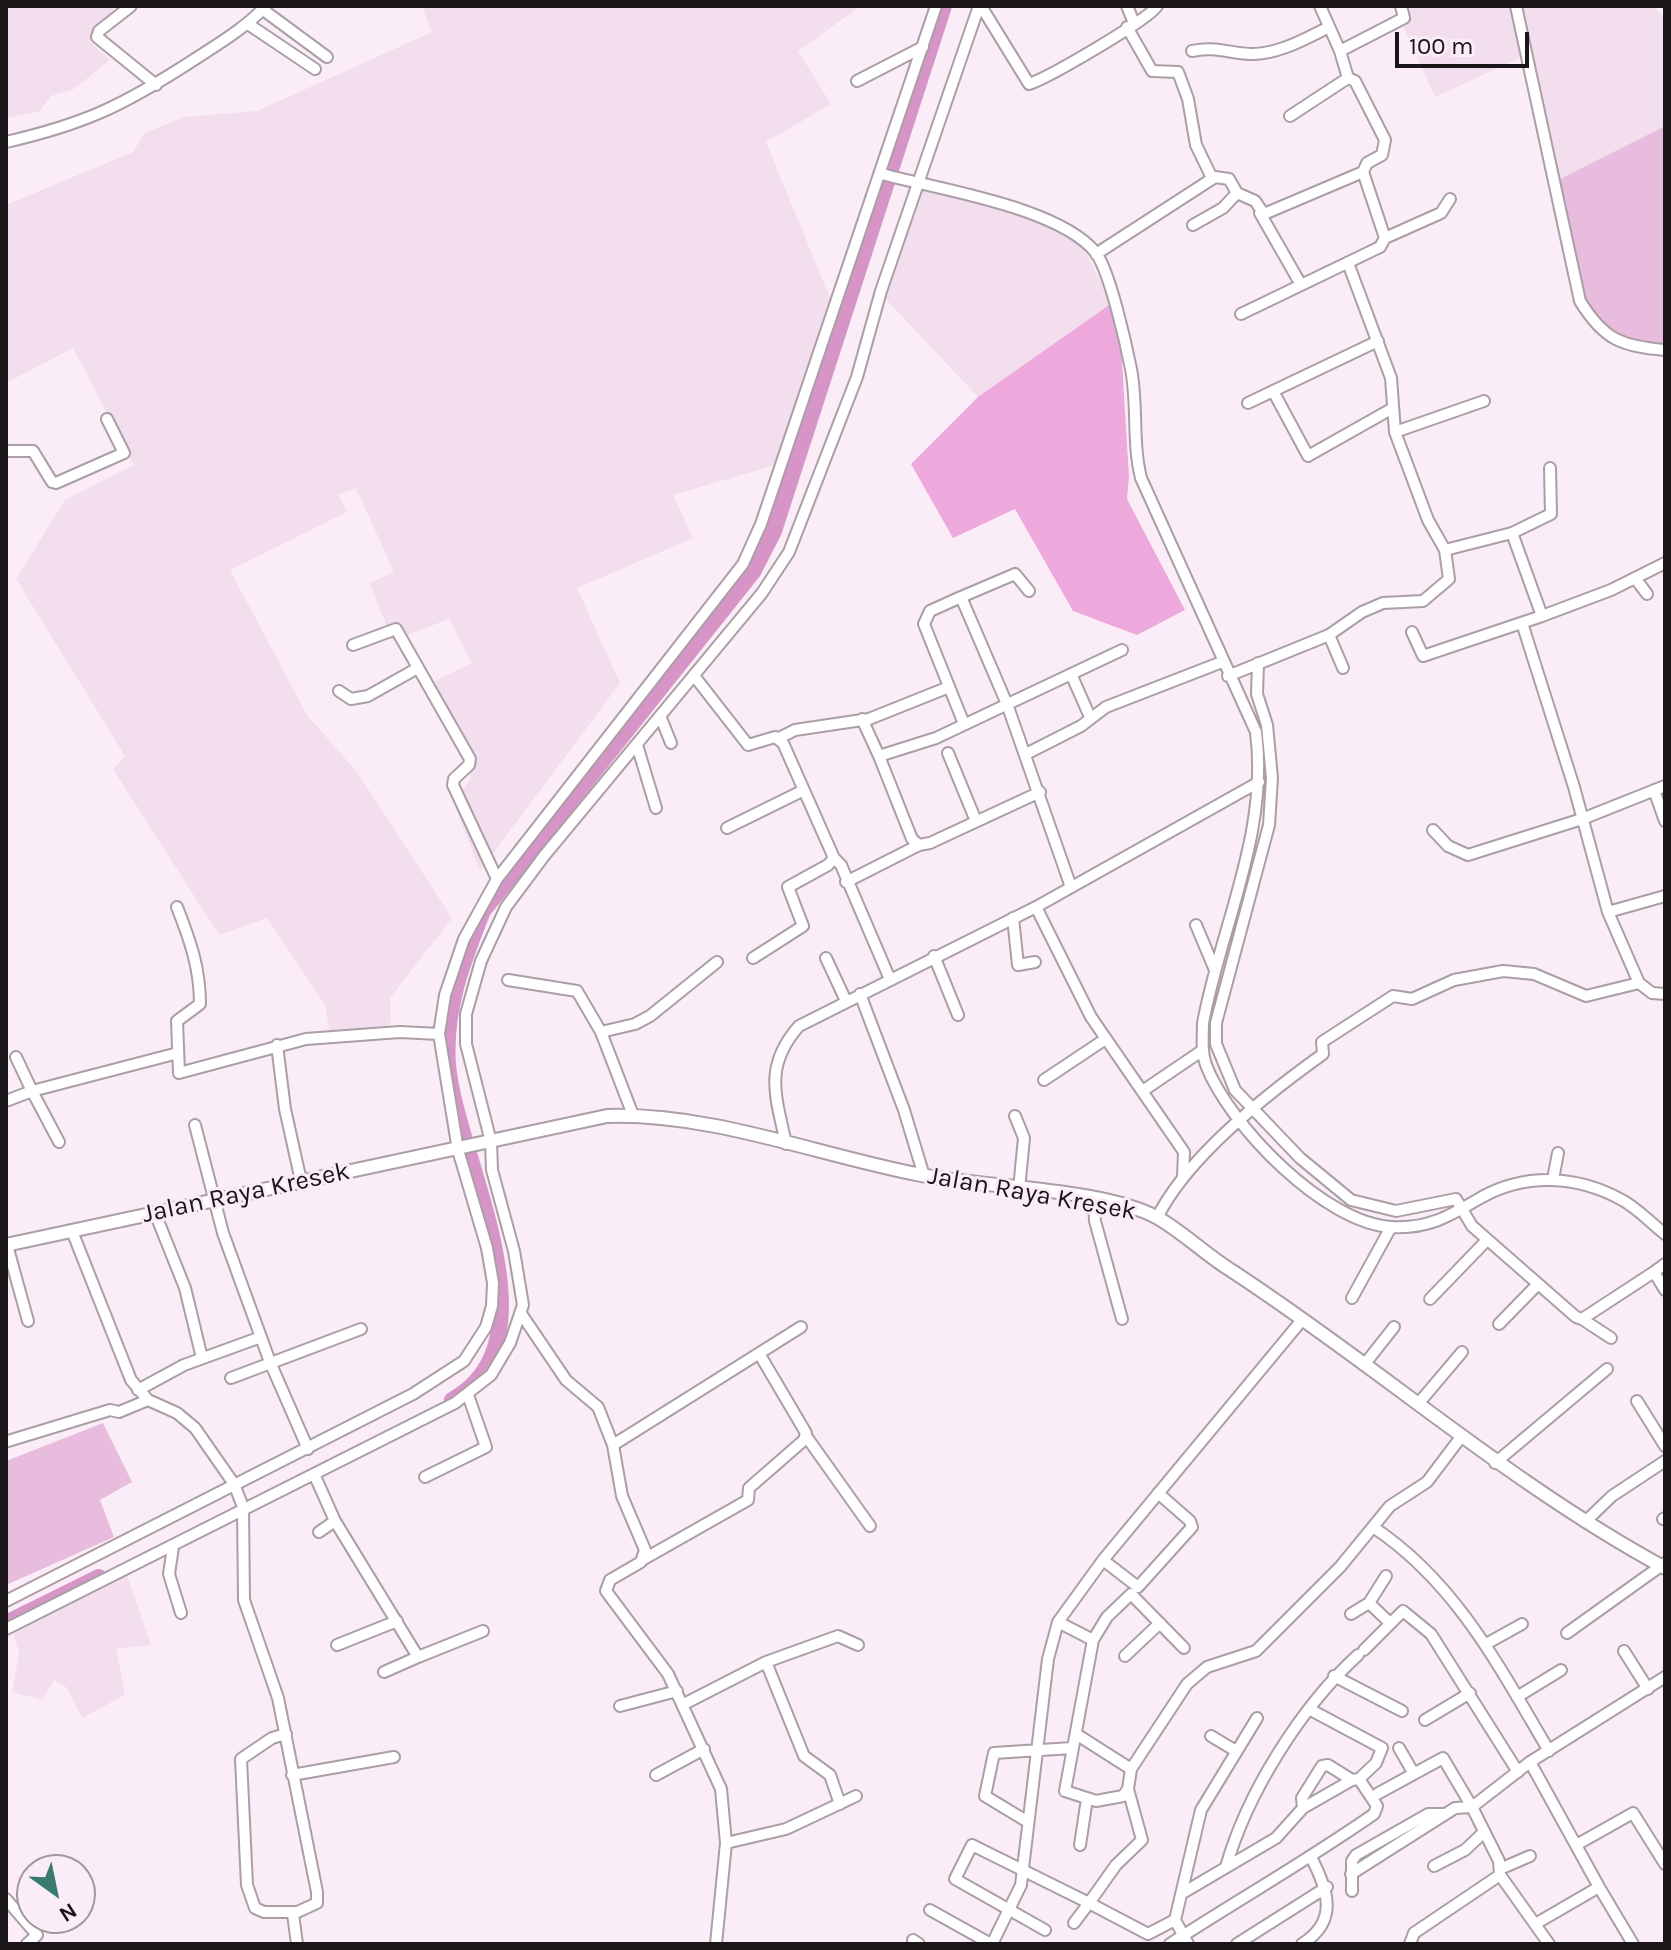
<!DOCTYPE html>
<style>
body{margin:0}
#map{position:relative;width:1671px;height:1950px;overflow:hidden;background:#fbedf7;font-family:Karla,sans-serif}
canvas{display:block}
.frame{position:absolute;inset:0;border:8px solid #191518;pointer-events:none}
.north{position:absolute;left:16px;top:1854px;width:80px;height:80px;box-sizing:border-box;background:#fbedf7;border:2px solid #a1979e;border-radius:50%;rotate:147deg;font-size:22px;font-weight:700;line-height:32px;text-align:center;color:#191518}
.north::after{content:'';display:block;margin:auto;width:28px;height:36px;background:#397c6f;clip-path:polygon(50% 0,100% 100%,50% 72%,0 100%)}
.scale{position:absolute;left:1395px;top:32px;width:134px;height:36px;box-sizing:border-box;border:4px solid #191518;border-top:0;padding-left:10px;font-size:24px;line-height:28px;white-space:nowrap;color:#191518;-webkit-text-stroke:6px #fbedf7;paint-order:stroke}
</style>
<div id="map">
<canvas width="1671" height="1950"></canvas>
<div class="frame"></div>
<div class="north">N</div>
<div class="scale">100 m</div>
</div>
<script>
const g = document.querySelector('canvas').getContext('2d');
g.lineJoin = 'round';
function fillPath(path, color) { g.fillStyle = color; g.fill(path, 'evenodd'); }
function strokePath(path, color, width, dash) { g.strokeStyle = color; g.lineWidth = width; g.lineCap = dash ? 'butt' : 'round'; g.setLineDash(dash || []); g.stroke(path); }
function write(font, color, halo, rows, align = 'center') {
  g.font = font + ' Karla,sans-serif'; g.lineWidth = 6; g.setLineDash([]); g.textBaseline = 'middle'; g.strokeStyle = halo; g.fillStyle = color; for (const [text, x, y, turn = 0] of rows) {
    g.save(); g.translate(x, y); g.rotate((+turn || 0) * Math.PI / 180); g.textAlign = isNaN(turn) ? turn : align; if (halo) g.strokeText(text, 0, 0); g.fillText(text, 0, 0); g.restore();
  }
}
fillPath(new Path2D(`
 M6,6H127L89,41L110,60L74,89L51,96L40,111L6,118Z
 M422,6H861L798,51L831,104L766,142L830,298L779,464L673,495L693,538L577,588L620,683L480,871L454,804L471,777L423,687L472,663L449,619L392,641L370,583L394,572L356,488L338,494L347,512L230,570L307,715L357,772L452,918L390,998L391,1031L330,1035L325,1005L267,918L219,935L113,769L125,756L16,579L65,500L134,465L73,348L6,383V205L133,152L145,133L184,117L257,111L432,32Z
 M1394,6H1653L1665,18V126L1552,183L1526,55L1435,97Z
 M915,181L1066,227L1085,251L1112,303L978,397L882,295Z
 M127,1575L151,1645L116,1649L125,1695L82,1718L67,1688L54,1680L42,1700L12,1692L19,1654L11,1625Z`), '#f3deed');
fillPath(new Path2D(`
 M1665,126V352L1600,329L1575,286L1552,183Z
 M103,1423L132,1482L100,1500L114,1537L6,1585V1461Z`), '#e7bcdc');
fillPath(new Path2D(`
 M1112,303L1121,345L1129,477L1127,499L1185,610L1137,635L1073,611L1015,509L953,538L911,464L978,397Z`), '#eda8dc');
strokePath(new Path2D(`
 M452,1400C561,1339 455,1155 448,1064C444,1010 463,961 483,911L753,572L774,531L944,6
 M6,1623L99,1577`), '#d794c7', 16);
const minor = new Path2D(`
 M131,6L99,31L97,37L156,85
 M981,6L1029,84C1048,78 1148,20 1157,6
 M1127,6L1134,23
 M1516,6L1580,301C1604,340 1621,346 1665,350
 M262,9L327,57
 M248,24L315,69
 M1127,27L1152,71L1178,72L1188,99L1196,145L1212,178
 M1192,51C1214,46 1229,53 1250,54C1277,55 1305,39 1329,27
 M1340,51L1404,18L1401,6
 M857,81L923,47
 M1290,116L1348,78L1340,51L1320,6
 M6,142C85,124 124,105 192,61C218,44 244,29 266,6
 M882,174C936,189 1060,207 1096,253C1110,272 1126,344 1131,369C1138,405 1132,442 1141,478L1256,732C1269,833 1221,926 1203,1023C1203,1038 1201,1051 1206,1065C1229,1125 1325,1224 1392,1227C1430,1229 1451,1215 1482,1197C1526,1173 1577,1175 1622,1200C1637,1208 1651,1223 1665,1234
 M1260,213L1300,283
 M1193,225L1223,208L1237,193
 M1385,238L1441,213L1450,199
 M1096,254L1215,177L1229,179L1237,193L1255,201L1264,214L1363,172L1367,163L1382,155L1385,140L1355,81L1348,78
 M1348,263L1391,378L1395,432L1428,520L1445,550
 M1241,314L1380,247L1385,238L1363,172
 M1273,391L1308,456L1393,408
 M1248,403L1378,341
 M1395,432L1484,401
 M6,451H33L52,482L56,483L124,453L107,419
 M1512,533L1551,514L1550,468
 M1635,578L1647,594
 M1029,591L1015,574L961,597L1007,704L1071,887
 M961,597L930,611L924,624L964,724
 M1522,623L1574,787L1608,912L1639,983L1652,993L1665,994
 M1412,632L1423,656L1542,616
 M1329,635L1343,668
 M353,645L396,629L470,759L469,765L454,779L453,785L497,879
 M1258,663L1257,694L1267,725L1272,778L1269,825L1216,1023V1044L1235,1090L1300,1158L1351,1200L1396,1211L1456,1199L1472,1226L1576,1317L1582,1319L1654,1272
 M1071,674L1090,717
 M1228,676L1329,635L1362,612L1383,603L1423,601L1449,579L1445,550L1512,533L1542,616L1611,590L1665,563
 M695,677L748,745L775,737L783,743L834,858L828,865L788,887L803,926L753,958
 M339,691L351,699L368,696L416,669
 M661,718L671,743
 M862,719L879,756
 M779,738L795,730L869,719L949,687
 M637,745L656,808
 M948,753L976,821
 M1026,754L1081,726L1106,707L1222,662
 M1654,790L1665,821
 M1040,792L930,843L919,845L912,839L879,756L936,738L1122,650
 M727,828L802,791
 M1433,830L1448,846L1468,855L1582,819L1665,786
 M834,858L841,865L889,977
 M846,882L919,845
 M177,907C190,940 200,968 200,1004L177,1021L179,1073L306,1039L400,1032L439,1034
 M1036,907L1091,1017L1184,1152L1183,1177
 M1608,912L1665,896
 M1013,918L1018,965L1035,962
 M1196,925L1215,970
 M934,956L958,1015
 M826,958L846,1001
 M508,980L577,991L601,1032L633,1115
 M860,994L904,1110L924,1176
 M601,1032L635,1024L650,1016L717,962
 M277,1045L285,1109L301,1181
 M16,1057L32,1091L178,1053
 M1044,1080L1104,1040
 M1144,1090L1203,1050
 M6,1101L32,1091L59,1142
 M1015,1116L1024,1138L1019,1189
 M195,1125L223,1233L270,1362L308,1449
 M786,1144C776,1096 763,1067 799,1026L1036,907L1259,782
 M1553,1179L1558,1153
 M1094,1200L1095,1221L1122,1319
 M155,1213L185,1288L202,1358
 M1157,1218C1187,1157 1267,1094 1323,1054L1322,1042L1393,996L1412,999L1454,980L1503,971L1534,974L1586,996L1639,983
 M72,1231L131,1380L148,1400L177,1413L195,1428L234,1484L243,1507L244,1600L278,1698L317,1892V1903L293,1914L297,1944
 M7,1245L28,1321
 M1665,1264L1654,1272L1665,1290
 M1352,1298L1391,1227
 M1430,1299L1487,1240
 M522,1315L566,1380L598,1407L613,1445L801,1327
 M1582,1319L1611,1338
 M1499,1324L1538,1284
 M1364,1365L1394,1327
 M231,1378L361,1329
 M138,1390L184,1365L261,1337
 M1637,1401L1665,1446
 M1418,1404L1462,1352
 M806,1436L870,1526
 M8,1441L110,1410L119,1412L148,1400
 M613,1445L622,1496L645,1550L641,1562L610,1580L606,1591L668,1674L721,1789L726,1843L716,1944
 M1495,1463L1607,1369
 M314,1474L335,1521L418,1657L384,1672
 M425,1477L486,1447L468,1395
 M1663,1519L1665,1518
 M1585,1522L1612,1496L1665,1461
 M1373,1527C1456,1582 1500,1668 1549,1751
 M319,1532L335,1521
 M173,1547L169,1574L181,1613
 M644,1559L748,1500L749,1488L804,1440L806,1433L760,1355
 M1103,1560L1138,1587L1192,1527L1190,1521L1158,1493
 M6,1601L413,1394L464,1361L486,1327L492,1306L493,1283L487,1248L458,1150L439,1034L445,995L464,939L497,879L743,564L761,524L936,6
 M1369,1603L1390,1623
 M1351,1614L1369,1603L1386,1576
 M1058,1622L1093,1640L1065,1791L1096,1801L1123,1796L1128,1789L1131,1769L1187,1684L1207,1667L1256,1651L1340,1567L1390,1506L1427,1482L1461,1437
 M6,1629L455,1403L491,1375L510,1343L523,1305L514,1251L492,1170L491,1142L466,1044V1014L481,961L506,907L544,856L762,593L789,552L857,377L881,291L979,6
 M1567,1633L1665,1563
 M1093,1640L1107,1617L1131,1594L1184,1648
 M1486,1644L1522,1624
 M337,1645L397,1621
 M1364,1650L1403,1611L1431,1634L1518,1772
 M1624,1651L1648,1689
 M1125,1656L1160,1623
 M418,1657L483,1631
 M766,1662L804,1756L830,1775L840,1804
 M1334,1676L1402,1711
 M1517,1697L1561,1670
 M684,1704L766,1662L838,1636L858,1645
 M620,1706L677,1691
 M1309,1709L1382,1748L1376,1763L1359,1779
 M1425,1720L1470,1693
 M286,1734L272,1738L241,1759L247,1885L255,1908L264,1912H294
 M1076,1734L1131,1769
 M1211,1736L1236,1751
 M1399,1748L1414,1774
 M1530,1762L1599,1887L1537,1923
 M292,1775L394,1757
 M656,1775L704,1749
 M1128,1789L1142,1840L1116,1865L1089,1903L1148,1934L1175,1920
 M1377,1794L1443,1758L1472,1807
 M1303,1808L1302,1798L1322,1766L1328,1765L1352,1780
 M1028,1822L985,1796L994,1753L1072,1748
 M726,1843L786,1829L856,1796
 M1578,1844L1633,1813L1665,1864
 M1080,1845L1087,1799
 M1434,1866L1465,1850L1483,1833
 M1226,1867C1247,1793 1301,1707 1358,1655
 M1500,1869L1530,1856
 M1351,1874L1455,1808L1472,1807
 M1500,1875L1549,1944
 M1599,1887L1633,1944
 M1352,1891V1861L1356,1855L1428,1814H1444
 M6,1899L37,1935L27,1944
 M930,1910L991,1944
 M1045,1930L955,1879L972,1845L1089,1903L1074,1923
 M913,1940L919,1944
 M992,1944L1021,1885L1048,1659L1058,1622L1103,1560L1302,1320
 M1170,1944C1238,1900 1308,1860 1374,1814L1377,1806L1359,1779L1352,1780L1303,1808L1276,1838L1181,1894
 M1188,1944L1175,1920L1201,1810L1257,1718
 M1237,1944L1327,1887
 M1302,1944C1339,1921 1328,1890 1311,1857
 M1410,1944L1414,1933L1500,1875L1499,1861L1472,1807L1530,1762L1665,1677`);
const major = new Path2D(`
 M6,1245L607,1116C714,1113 817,1155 921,1175C986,1188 1103,1188 1158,1218C1184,1233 1206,1255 1232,1271C1379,1367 1510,1484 1665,1568`);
strokePath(minor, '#ab9ea7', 14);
strokePath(major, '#ab9ea7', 16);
strokePath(minor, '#fff', 10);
strokePath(major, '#fff', 12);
write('26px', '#191518', '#fbedf7', [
 ["Jalan Raya Kresek",246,1193,-12],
 ["Jalan Raya Kresek",1032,1194,10]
]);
</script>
